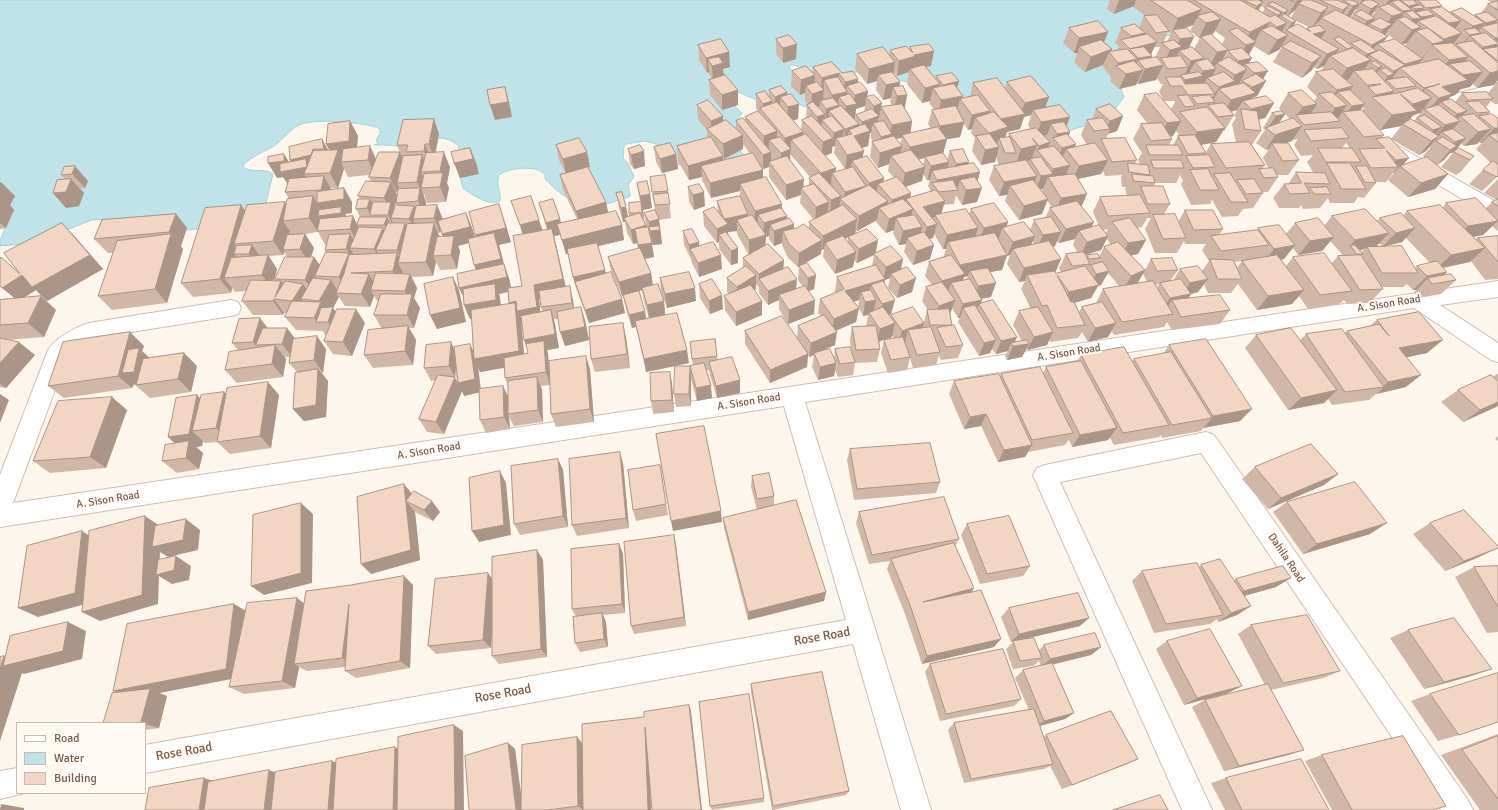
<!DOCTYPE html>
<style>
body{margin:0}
#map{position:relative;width:1498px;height:810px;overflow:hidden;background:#fdf6ec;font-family:Signika,sans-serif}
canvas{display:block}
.legend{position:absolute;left:16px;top:722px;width:130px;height:72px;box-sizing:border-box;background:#fffaf3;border:1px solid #cabbb1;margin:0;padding:5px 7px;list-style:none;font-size:12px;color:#7a5c4d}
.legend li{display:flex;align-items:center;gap:8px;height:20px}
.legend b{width:20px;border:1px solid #cabbb1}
</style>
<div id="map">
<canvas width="1498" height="810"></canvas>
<ul class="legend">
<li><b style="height:5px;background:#fff"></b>Road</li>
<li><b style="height:11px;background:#bfe3e8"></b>Water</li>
<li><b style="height:11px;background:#f3d5c3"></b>Building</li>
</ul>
</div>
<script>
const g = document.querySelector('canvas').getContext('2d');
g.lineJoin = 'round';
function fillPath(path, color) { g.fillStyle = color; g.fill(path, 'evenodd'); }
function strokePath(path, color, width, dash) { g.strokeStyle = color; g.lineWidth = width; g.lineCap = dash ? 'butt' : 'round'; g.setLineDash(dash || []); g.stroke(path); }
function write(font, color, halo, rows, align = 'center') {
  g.font = font + ' Signika,sans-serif'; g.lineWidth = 4; g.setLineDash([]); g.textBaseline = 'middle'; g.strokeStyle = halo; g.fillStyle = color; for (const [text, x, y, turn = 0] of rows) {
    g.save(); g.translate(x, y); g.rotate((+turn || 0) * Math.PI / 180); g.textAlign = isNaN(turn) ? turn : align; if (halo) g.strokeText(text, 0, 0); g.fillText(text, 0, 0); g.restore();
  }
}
const water = new Path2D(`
 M0,0H1167L1170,35L1150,39L1121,89L1124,97L1108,119L1067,131L1038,114L970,104L913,83L899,80L882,68C861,71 841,76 820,74C810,73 801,65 790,65L789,66L795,77L823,103L821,110L808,108L780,96L759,101L731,89L734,105L742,113L737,120L741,126L745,144L740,150L750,164L691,161L678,165L662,153L659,145L645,141L626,144L624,146L623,158L628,163L634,177L628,185L630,195L629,197C620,199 610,204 602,205C578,208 560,195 545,179V175C537,164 508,168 499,175C495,186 502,192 500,201C491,207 470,194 463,188L458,171L459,146C440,130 427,143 406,146C396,147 385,144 374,145L378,144L376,141L380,133V129C367,122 313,118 299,125C289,130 283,140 274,146C262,153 254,155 243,165V167C253,174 263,167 273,174L261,223L176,231L109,235L114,219L92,220L56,234V241L0,246V241L13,208L0,210Z`);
fillPath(water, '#bfe3e8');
strokePath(water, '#a5d3da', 1);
const minor = new Path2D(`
 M1498,83V93L1450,106L1448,114L1388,140L1498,203V218L1491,216L1376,148L1374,145L1368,143L1365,139L1368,135L1434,107L1436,99Z
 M1498,281V297L1440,305L1498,343V362L1491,360L1414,308L805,402L931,810H901L853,644L145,773V745L846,620L784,406L0,527V475L48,350C55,338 76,327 89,323L231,300L238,302L241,308L238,314L231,316L94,338L68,355L13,503Z
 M1206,432L1214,435L1468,800L1473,810H1441L1201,453L1060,482L1212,810H1182L1033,475L1037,468L1045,465Z
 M17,768V793H25L0,799V771Z`);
strokePath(minor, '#d1beb0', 2);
fillPath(minor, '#fff');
fillPath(new Path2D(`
 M1110,0H1365L1363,2L1366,0H1436L1442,6L1441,7L1450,12H1451L1474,16L1475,15L1480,14L1488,4L1492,3L1488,0H1498V80L1494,85L1477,88L1473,84L1470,87L1461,89L1455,95L1450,97L1447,101L1455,102L1462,93H1488L1498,81V104H1495L1491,101L1486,107L1490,112L1488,115L1498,118V176L1482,191L1469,184L1483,170L1491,163L1476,149L1482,143H1480L1479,142L1477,144L1464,146L1461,143L1453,153H1450L1444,160L1437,165L1448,174L1435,189L1408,197L1388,180L1394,173H1393L1386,182H1375L1376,183L1364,198L1358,197L1354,203H1330L1328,198L1320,208L1303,209L1301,205L1299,208H1279L1273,198L1284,184H1288L1296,172H1313L1307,162L1313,155L1301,156L1294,145L1298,139L1294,140L1293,139L1292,141L1286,143L1299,160L1288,175H1277L1278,177L1268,192H1262L1263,193L1253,208L1243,209L1238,216L1222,217L1212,200L1210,204L1191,205L1181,184L1183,181L1180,175L1176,183H1155L1154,186L1170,204L1164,214L1178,222L1185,210L1223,229L1219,235L1257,230L1258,228L1286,234L1295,223L1324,226L1332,216L1377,221L1380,218L1403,216L1407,211L1443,207L1446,203L1486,208L1492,202L1497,200L1484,193L1498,179V231L1492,226L1483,235L1473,237L1476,239L1478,238L1498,236V279L1485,280L1471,261L1470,262L1443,268V276L1456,280L1441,294L1418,298L1414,292L1417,290H1413L1407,284L1403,287H1382L1383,289L1369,303L1347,304L1344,300L1339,304L1308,309L1299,296L1292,304L1257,310L1238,284L1231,293H1208L1204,284L1198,292L1191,294L1188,299L1230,310L1220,324L1172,330L1167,322L1164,327L1114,335L1112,331L1108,337L1088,342L1082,332L1078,338L1050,342L1049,339L1047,345L1027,350L1026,348L1022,357L1007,360L1005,356L1008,351L996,354L992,349L990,353L979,356L958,322L960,318H958L952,308L950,314L952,325L963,345L958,358L941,360L939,355L936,365L913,368L910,358L907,370L888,373L881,353L884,340L879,342L880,349L877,362L855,363L853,375L838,377L835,370L834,376L818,380L812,367L814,355L809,357L808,355L807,367L770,383L745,344V331L797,338L798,326L821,316L818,313L820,299L836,293L835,291L837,277L872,267L874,255L857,263L854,260L853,267L835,274L823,257L824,249L822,250H821V254L802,265L816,275L814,289L809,291L814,314L788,324L779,309V300L768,305L759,293V288L756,284V289L754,290L762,301V315L736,326L725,310L724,296L730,294L727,292V278L743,268V258L749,255L737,234V231L728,232V234L738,248V263L731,265L719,249V242L717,243L704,226L703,212L718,211L717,201L740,196V191L711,198L702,180V177L689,180L678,161L677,146L707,138V130L698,120L697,105L723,121L736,128V121L745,120V117L758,112L756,108V94L769,96V90L787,95L798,119L793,120L801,130L802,120L806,118L807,105L808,104L805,101V93L800,95L791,86L792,71L813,72V67L842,73L858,79V82L867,97L882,107L892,105L890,102L891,98L883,100L876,90L877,81L867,84L855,69L857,54L889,55L890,50L909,49L910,47L931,66L925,67L936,79V76L957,88L962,98L970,97L973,83L1005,88L1007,82L1045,108L1066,126L1070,132L1069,136L1076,144L1075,147L1087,145L1081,135L1087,120H1092L1096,109L1123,116L1117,131L1108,134L1106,139L1137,160L1135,163L1140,164L1138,160L1142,153L1133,139L1141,124H1148L1137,110L1144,95L1163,99L1159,92L1163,84H1161L1157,78L1156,80L1138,84L1137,82L1136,85L1119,89L1110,81L1111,77L1103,67V65L1085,72L1074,62L1077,53H1074L1063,43L1069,28L1108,32L1104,43L1112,49L1111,52L1117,51L1119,46L1115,43L1121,28H1139L1144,16H1146L1133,7L1134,6L1114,14L1107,9ZM1261,6L1265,8L1262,13L1258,11ZM1357,9L1351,17H1350L1354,10ZM1295,10L1291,18L1288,16ZM1374,12H1375L1372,16L1371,15ZM1320,19L1317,25L1314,26L1319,22ZM1296,21L1309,27L1307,28L1306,29L1293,27ZM1193,25L1190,31L1199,38H1200L1194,49L1189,48L1183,29ZM1389,29H1390L1386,34L1394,39L1383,42L1388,36L1385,35ZM1168,31L1171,33L1167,42H1164ZM1215,31L1225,38L1222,44L1212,35L1213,34ZM1407,43L1405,46L1416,54L1402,44ZM1254,46L1268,55L1279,50L1281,47H1282L1273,62L1302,78L1311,71L1314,67L1317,69L1324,66L1321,71L1316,72L1307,87L1317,97L1314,101L1288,93L1279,108L1281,111L1272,113L1263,128L1265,130L1256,143L1266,150L1269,149L1263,158L1269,169H1262L1265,165L1252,145L1261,131L1259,120L1265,118L1274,103L1252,99V98L1257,96L1266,81L1263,79L1248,64L1249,55ZM1154,47H1160L1155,58L1150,59L1151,55ZM1227,51H1228L1223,60H1222ZM1421,61L1423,63L1419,64ZM894,72L897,76L909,72L907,84L922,103L930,101L929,103L934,109L932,110L928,124L931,129L910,134L912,121L905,109L907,95L899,87L900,82L893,73ZM1164,101H1175V102L1171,109ZM865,106L864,112L856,115L855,120L854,119H855L856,109ZM1362,107L1364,108L1362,111L1360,110ZM1237,110L1234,116L1236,118L1232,124L1236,143L1211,144L1204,155L1206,153L1201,145L1216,142L1223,131L1225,130L1234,115L1231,112ZM1423,110L1414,121L1409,120L1413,115L1420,113ZM1285,114L1290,119L1279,123ZM1031,115L1028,125L1030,129L1009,134L1008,137L1005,138L1007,132L1020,129L1024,117ZM964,124L968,130L972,129L971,133L975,138L972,151L981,165L995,162L996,157L999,165L994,166L989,180L999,196L1007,195L1005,201L1019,220L1042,214L1047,200L1051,207L1050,208L1045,218L1034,220L1030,230L1006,227L971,209L969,214H941L943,205L954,204L956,195L962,205L977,202V181L980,172L950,151L947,160L943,153L947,139L960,137ZM1375,125L1380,130L1401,126L1391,139L1419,155L1426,151L1429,147L1430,148L1423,156L1426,158L1403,165L1381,139L1384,135ZM1176,131L1180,136H1178L1173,145H1169L1172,139L1171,136H1173ZM870,133H871V138L873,142H872L870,157L878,168L889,164L888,171L894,178L883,182L884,178L863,158L862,148L868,146ZM902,138L900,144L896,139ZM1346,143L1350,148H1342ZM743,144L750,154L723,160V158L724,159L743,149ZM835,146L834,153L845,169L835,172L825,156L832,153V147ZM790,154L810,177L809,178V185L803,188L790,161ZM925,158L923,165L919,159ZM761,167L763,169L769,167V177L786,200L801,195L800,203L814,220L809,222V228L793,229L794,224L787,218V216L782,208V204L763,178V170ZM1103,171L1105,176L1122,175L1121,177L1122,187H1126L1125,189L1127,196L1100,197L1093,212L1099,226L1091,228L1081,207L1078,179L1101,174ZM923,174L927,180H930L928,186L930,189V192L910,198L911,193L905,187L922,181ZM1040,189H1043L1042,192ZM745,208L749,216H748V214ZM1147,218H1151L1145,229L1155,253H1177L1184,241L1185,244H1206L1202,250L1209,261L1202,271L1180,269L1173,281H1170L1178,270L1151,259L1145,270L1131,255L1138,254L1146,240L1137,228L1142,227ZM877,220L876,222L886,233L894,230L893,233L899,245L906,244L904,252L913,265L930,259V239L933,238L934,234L943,249H946L944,256V257L929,262L925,276L932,285L926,287L922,301L928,310H927L924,322L891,315L890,317L889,315L891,314L884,283L885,280L890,278L888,288L897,298L912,292L901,270L903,259L876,253L878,240L855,234L856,230L857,231ZM1108,229L1106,233L1103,230ZM769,236V239L774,246L782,243V245L788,258L798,267H799L798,280L803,287L796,289L783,269L765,246L766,237ZM848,237V242L845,239ZM1406,238L1430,263L1417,266L1415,268L1385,246L1402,242ZM1075,239L1073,245L1078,253L1066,254L1059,268L1061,272L1056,273H1055L1061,259L1053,247L1055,246L1057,241L1059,243ZM1107,239L1111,245L1104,247L1099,257L1087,255L1086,256L1085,255L1101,250ZM1033,241L1034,244L1031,245ZM1330,241L1342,254L1340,256H1338L1332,263L1293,257L1286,266L1281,260L1284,259L1293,248L1298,255L1322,251ZM1379,243L1382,246H1376ZM1364,249L1362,252L1360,250ZM1010,255L1007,264L1019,282L1025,281L1021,289L1031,309L1019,311L1013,325L1022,341L1014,342L1017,337L980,304L982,300L981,299L991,297L990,272L1002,270L1007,256ZM1242,261L1237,268L1235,262ZM1108,273L1120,287L1103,289L1096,303L1082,307L1079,312L1075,303L1091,298L1098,286L1101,285ZM1143,274L1147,282L1137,284ZM968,276L967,279L963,280L964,277ZM1159,284L1157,288L1155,285ZM859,300L858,306L863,316L868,315L866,326L852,327L850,340L851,351L835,349L834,358L820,352L835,345L836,331L856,322L859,308L854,302ZM892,335L894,338L885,339L892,337Z
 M776,39L796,59L783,63L776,54Z
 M698,45L730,67L723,69L724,75L738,90V105L722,110L710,95L709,80L712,79L709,74V72L707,73L699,60Z
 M434,119L439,134L436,152L450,167L447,183L449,188L446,202L427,203L424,194L423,196L426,202V206L437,205L443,219L466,213L472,228L475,238L476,237L504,219L511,242L499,245L504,264L509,278L511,288L522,286L523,234L511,201L542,231L547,230L539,203L560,219L561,223L577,219L563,190L560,175L566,174L559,160L556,145L587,152L590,167H588L608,213L622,225L624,240L598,246L606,274L622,299L625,313L589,323L577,291L568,254H566L560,235L554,236L566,287L573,300L574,308L585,320L589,340L565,346L558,319H554L559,348L547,350L548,354L549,371L590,369L594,422L556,427L551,414L550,385L541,386L542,390L543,422L514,426L509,417L510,429L486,433L480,420L479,392L464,396L462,391L444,434L427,432L419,419L436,380L431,381L424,368L454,349L473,351L472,319H470L464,305V297L459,288L476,270L474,265L469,243L458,246L460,251L457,269L440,270L436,262L433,276L412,277L417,288L414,298L420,308L414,328H409L416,340L413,365L373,368L364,355L382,329L374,315L378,302L374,296L370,307L345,306L339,297L333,308L336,312L365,323L352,356L333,354L324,341L326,335H325L323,331L296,330L285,317L287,313H284L283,315H253L242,301L246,291L235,292L232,288L231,293L193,297L181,283L241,205L245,210L285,202L286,204L289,199L285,192L288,184L283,177L277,178L284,154L289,162H291L322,139L328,150H329L350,121L358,136L357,147L376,159L400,152L402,158L397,145ZM344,169L348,177L370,175L369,177L371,181L358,196L360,199L356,209L360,217L357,224L353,216L347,217L345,214L352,213V202L344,188L331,190L330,188H338ZM399,187L400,189L397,195L396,192H397ZM397,201L396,203L397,205L395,209L394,207ZM441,229L442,234L443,237H440L438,233H440ZM318,232L326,246L325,250L326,252L320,265L314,257H311L314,248L305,234ZM284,252L287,257L275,279L276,281L274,280L277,269L269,256L283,255ZM508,292L510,304L501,305L500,298L499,294ZM539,299H540L541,307L543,312H540ZM521,320L528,353L524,354ZM478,367L480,372L504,368L505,378L508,386V397L481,389ZM456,370L457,382L455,378Z
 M654,147L676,154L678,169L662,173L656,162Z
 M628,149L645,166L634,169L630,164Z
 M1454,152L1474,156L1456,175L1441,167Z
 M64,167L88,181L85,188L80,189L84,193L79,206L66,208L53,193L65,179L61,175Z
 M650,177L668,191L671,218L659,220L662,244L652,245L654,257L644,259L651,273L653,285L664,301L665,315L651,318L689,363L646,372L636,327L632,328L626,309L623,295L622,296L611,271L608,257L638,249L637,243L633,244L627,233L625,222H623L619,208L616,193L626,207L628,217H629V213L640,202L637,183L650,194L652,208L643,210L644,220L646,224L644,213L655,210ZM642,290L644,301L649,318L646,319L645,311L630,294Z
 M0,182L15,196L10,205L14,210L6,228L0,229Z
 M688,187L705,206L694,210L689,202Z
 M176,214L187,228L181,246L183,249L167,303L112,310L98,296L113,253H108L94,239Z
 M62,223L76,238L103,269L47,301L36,290L24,298L41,296L56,310L44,337L7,340L35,355L6,388L0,387V300L15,298L20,274Z
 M683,231L699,242V246L722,269L699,277L692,263L691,259L684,245Z
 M660,278L696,301L667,308L661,292Z
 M699,284L723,309L710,314L700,298Z
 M1377,320L1427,353L1407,357L1406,387L1376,394L1369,400L1332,405L1328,399L1324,403L1288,410L1245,348L1256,335L1300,340L1306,334L1345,333L1347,331L1370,326Z
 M268,328L295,339L326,349L323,373H322L328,381L326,417L304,421L293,409L297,372L289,363L290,357H285L286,359L283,377L237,383L225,370L238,350L232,343Z
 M130,332L144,346L142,351L149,358L184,353L197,366L191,392L150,398L134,384L132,388L64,398L48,386Z
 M626,337L630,368L595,372L591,359Z
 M690,342L717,356L718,360L740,380V393L717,398L710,375L709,370L706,371L712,398L697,401L691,379V406L676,407L674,394L690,366H693Z
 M1169,345L1240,421L1203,428L1201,431L1162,438L1161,435L1159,437L1114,445L1110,438L1108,440L1072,447L1069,440L1065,445L1028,452L1025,457L998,462L981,426L964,429L949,394L954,381L1000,377L1001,374L1043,373L1046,367L1077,361L1081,355L1132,361L1134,359L1163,354Z
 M670,372L672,384L674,412L653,414L651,401Z
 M1497,374H1498V406L1496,407L1463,422L1441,402L1458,390L1493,377Z
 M224,392L226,394L279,395L271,448L230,454L217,442L205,443L203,441L202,446L196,447L203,453L199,469L177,473L162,461L174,443L168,437L200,398Z
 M127,410L106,468L50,473L33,461Z
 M1498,436V441L1495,439Z
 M850,449L940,482L936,493L854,500L847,460Z
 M558,459L563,470L568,527L520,535L514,524Z
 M623,463L629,528L577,536L572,525Z
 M1255,467L1338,474L1324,485L1268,509L1242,479Z
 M752,476L774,496V506L826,592L824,601L748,620L724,528L723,518L757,510L751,487Z
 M662,477L668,515L636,521L633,510Z
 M412,494L440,512L433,521L415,512L420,560L371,574L357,497Z
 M1287,502L1370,534L1303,554L1273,512Z
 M859,512L959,539L955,546L971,592L994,647L922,664L905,614L887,569L890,561L869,564L856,523Z
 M1430,523L1479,557L1445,571L1413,534Z
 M967,524L1030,566L1023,576L980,584L961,535Z
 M674,535L676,545L686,626L634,634L631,626Z
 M619,544L623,554L625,613L603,615L606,622L608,647L580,652L575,643L576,617L572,609Z
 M537,550L543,560L547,657L499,664L492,656V629L491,648L436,654L428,646L492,578Z
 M1201,565L1234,581L1236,579L1276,587L1244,596L1251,606L1237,615L1218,622L1217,619L1210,624L1154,633L1132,581L1142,571L1199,567Z
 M1498,566V632L1487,633L1455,577L1474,567Z
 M404,576L413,585L410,668L356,678L345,671V667L307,671L299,667L295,688L244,694L229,687L231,679L159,693L167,696L159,728L145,730V723H103L116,692L113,691L245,611L304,603L351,585Z
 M1009,608L1080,626L1020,640L1039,650L1044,645L1101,647L1091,655L1052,665L1074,713L1065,719L1040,726L1044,737L1046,735L1138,759L1127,764L1062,789L1050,766L1044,769L964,783L948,730L954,723L1029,710L1015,678L1023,670L1041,666L1039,661L1033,666L1013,669L1006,649L1013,642H1011L1001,617Z
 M1251,625L1340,671L1323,678L1271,690L1304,750L1288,755L1224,771L1192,707L1205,700L1265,685L1238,634Z
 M1408,630L1471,676L1424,689L1390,638Z
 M1167,641L1228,693L1184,705L1156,649Z
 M930,664L1021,699L1014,706L940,721L925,672Z
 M751,684L849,791L846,795L772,810L751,692Z
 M1430,694L1459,735L1438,741L1411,701Z
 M689,705L691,711L650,790L651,810H469L508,743L515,749L522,801L577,737L582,743L644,717Z
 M1498,734V810H1480L1441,755Z
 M1322,755L1432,810H1332L1305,761Z
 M1226,778L1329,810H1225L1211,783Z
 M764,798V802L712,810L710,806Z`), '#d1b7a8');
fillPath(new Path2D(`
 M1119,0H1136L1134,6L1114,14Z
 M1257,0H1263L1262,3L1263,2L1255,17L1249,21L1257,6Z
 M1299,0H1306L1299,4L1295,10L1287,17L1296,2Z
 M1362,0H1365L1362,4L1361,3L1357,9L1355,11Z
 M1388,0H1401L1397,6L1391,2L1385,11L1382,9L1389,0Z
 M1413,0H1417L1413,5L1418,4L1415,9L1424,8L1419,15L1416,12L1411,18L1410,16L1415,9L1412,7L1410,10H1412L1408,15L1405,12L1399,21L1397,19L1382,39L1388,36L1380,46L1377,44L1371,53L1377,51L1372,57L1369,56L1364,62L1371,60L1360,75L1354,71L1349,79L1337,83L1347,68L1361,63L1372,45L1379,41L1372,45L1392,16L1402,14L1403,11H1406Z
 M1359,4L1349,19L1343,21L1353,6Z
 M1379,4L1369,19L1364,20L1371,9Z
 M1349,5L1339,20L1334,25L1343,10Z
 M1328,7L1319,22L1312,28L1321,13Z
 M1202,9L1193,25L1174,32L1173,30L1178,18Z
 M1288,10L1284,18L1282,17L1284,13Z
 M1282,13L1275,25L1273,24L1278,15Z
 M1434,15L1426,26L1418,21L1421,17Z
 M1375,18L1371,24H1369L1363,34L1357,36L1367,21Z
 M1421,18L1412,30L1407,26L1413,19Z
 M1221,19L1213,34L1201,37L1200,38H1199L1206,23Z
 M1498,20L1488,32L1482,28L1486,23Z
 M1296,21L1290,32L1287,30L1292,23Z
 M1461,21L1449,36L1439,35L1449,23Z
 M1270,22L1264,32L1261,30L1256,40L1246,45L1244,43L1250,32Z
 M1287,23L1278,38L1272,37L1277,27Z
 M1485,23L1476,34L1481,33L1475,41L1470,36L1461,48L1460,47L1470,35L1468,33L1473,26Z
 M1421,27L1418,32L1416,31L1407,43L1401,45L1412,30Z
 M1326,31L1316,46L1313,34Z
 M1108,32L1102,47H1079L1078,53H1074L1079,38Z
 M1145,33L1140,46L1157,42L1150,56H1152L1146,68L1163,65L1156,80L1138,84L1145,69L1138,60L1133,73L1143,70L1136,85L1119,89L1126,74L1117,66L1118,63L1124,62L1130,49L1127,46L1131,36ZM1130,49L1138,58L1131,73L1137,59L1125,62Z
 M1462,33L1450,48L1432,45L1422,58V59L1433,44L1442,42L1444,39Z
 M1288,35L1279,50L1268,55L1277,40Z
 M1194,37L1187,52L1179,51L1173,63H1164L1170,50L1175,49L1180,39Z
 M1496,38H1498V42L1496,45L1498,44V46L1490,55L1483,49L1475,59L1473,58L1483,47L1490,46Z
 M1256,42L1247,57L1238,60L1246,45Z
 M797,44L796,59L783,63V48Z
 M1112,49L1110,54L1109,52L1103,65L1085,72L1091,57Z
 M1339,49L1333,57L1330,56L1324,66L1317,69L1327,54Z
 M1228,50L1220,65L1217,63L1215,66L1209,67L1217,52Z
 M934,51L931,66L913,69H910L909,72L897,76L899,61L914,55Z
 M729,52L730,67L723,69L724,78L713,81L712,66L708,59L709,72L707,73L706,58Z
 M1321,56L1311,71L1302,78L1312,63Z
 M1468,57L1457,71L1450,64L1441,74L1437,75L1449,60Z
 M1204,58L1199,67L1195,62L1188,75L1184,76L1191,61Z
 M1252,58L1247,66L1245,64L1240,73L1247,69L1239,84L1219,89L1213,101L1210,102L1219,87L1231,82L1235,75L1231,73L1238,61Z
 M1423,59L1411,74L1400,68L1389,82L1386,80L1379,90L1377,91L1388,76L1391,75L1394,71L1403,66L1405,64Z
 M895,62L893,77L878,75L877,81L867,84L869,69Z
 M1382,66L1371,81L1367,83L1378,68Z
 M1216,69L1210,80L1207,78L1204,84L1182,86L1185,80L1200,77L1203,71Z
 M1498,69V80L1494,85L1477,88L1490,73Z
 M1268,71L1260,84L1266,81L1257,96L1252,98L1248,106L1243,102V101L1237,110L1223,114L1231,100L1247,95L1252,87L1247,85L1254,73Z
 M1483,72L1470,87L1461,89L1455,95L1450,97L1444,104L1441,102L1434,111H1427L1439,98L1442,87L1457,83L1463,75Z
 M839,73L838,88L824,80L823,105L820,101V106L811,108L812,94L821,91L822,78Z
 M815,75L814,90L806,86L805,93L800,95L801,80Z
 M858,79L856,94L847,86L846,92H847L845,106L839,97L838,106L839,105L838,120L829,111L828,123H825L826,109L831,108L832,95L843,93L845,82Z
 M959,81L955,96L940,98L943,85Z
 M900,82L898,96L907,95L904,110L894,111L897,96L893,87L891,98L883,100L886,85Z
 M940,84L937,95L933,88L930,101L922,103L925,88Z
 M1440,84L1426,88L1415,102L1412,103L1424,88Z
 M1353,86L1345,98L1338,92L1330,104L1328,102L1337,90Z
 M505,87L509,102L512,117L495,120L490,105Z
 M738,90V105L722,110V95Z
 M868,91L867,98L866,97L865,106L856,109L855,119L844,121L846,106L853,105L855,95Z
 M1394,91L1383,106L1374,98L1376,95Z
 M787,92L786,105L780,97V109L774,111L775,97Z
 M963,96L961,101L960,99L957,111L938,115L941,100Z
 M1049,97L1044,112L1033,110L1031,115L1024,117L1020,129L1007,132L1004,142L999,138L997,144L989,133L998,130L1001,119L1020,115L1025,103Z
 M1432,98L1420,113L1413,115L1405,125L1403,124L1401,126L1380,130L1392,115L1406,113L1413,104Z
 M772,101V116L763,111V104Z
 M882,103L879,118L878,119L877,129L873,123L871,133H870L868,146L852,151V134L849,130L847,142L844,144L845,129L859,124L857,135L861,134L862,122L872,119L874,106Z
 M1274,103L1265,118L1244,123V121L1251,109Z
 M799,104L798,119L787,122L788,107Z
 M1317,104L1307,119L1296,116L1303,107Z
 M1365,104L1354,119L1345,115L1352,106Z
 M1347,105L1337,120L1325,123L1335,108Z
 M990,111L986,126L975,118L972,129L968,130L972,115Z
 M1467,111L1461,117L1460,116L1454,123L1460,121L1447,136L1442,132L1426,151L1419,155L1445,125L1448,124L1457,114Z
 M825,114L824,122L822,120L821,130L816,132L817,117Z
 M1285,114L1275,129H1267L1276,116Z
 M723,116V131L712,134L711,121Z
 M1123,116L1117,131L1108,134L1110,129H1106L1110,121Z
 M1070,117L1064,132L1051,124L1047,135L1036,137L1041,122Z
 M434,119L439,134L434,158L429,144Z
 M350,121L358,136L356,156L341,162L344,169L338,188L330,173L334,159L326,144Z
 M912,121L910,136L902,135V138L892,139L890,149L879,152L881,137L890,135L892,125Z
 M1181,121L1173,136L1159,138L1167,123Z
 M964,122L960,137L936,141L940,126Z
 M1302,126L1292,141L1275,147L1272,143L1269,149L1266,150L1275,135Z
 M1442,127L1431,140L1426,138L1433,130Z
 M1225,128L1216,142L1189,147L1197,132Z
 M1494,128H1498V135H1489L1482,143H1480Z
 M844,129L842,143L836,138L835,146L832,147L834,133Z
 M1491,129L1477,144L1464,146L1478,132Z
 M777,131V145L769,140V148L763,151L764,136Z
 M803,132L802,147L791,140L790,164L780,168L781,153L784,152L785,138Z
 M1070,132L1064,147L1055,140L1057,134Z
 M743,135V149L724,159L723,144Z
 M833,138L832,153L821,157L823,142Z
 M1466,138L1453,153H1450L1444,160L1437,165L1450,150L1448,149L1455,142Z
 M322,139L330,154L332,164L324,149Z
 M947,139L943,154L907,162L910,147Z
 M1050,142L1044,157L1038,150L1039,146Z
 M425,144L431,159L430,165L424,151Z
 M1076,144L1071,156L1066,149L1061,161L1056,163L1062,148Z
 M1037,145L1031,160L1030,159V160L1016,164L1021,149Z
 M370,146L377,161L375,174L368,160Z
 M902,146L899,161L891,156L889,164L878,168L880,153Z
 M999,147L995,162L981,165L985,150Z
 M470,148L476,162L479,174L460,178L454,163Z
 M313,149L321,164L304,174L309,182L289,186L283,177L277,178L268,163L284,154L293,169H295L290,160Z
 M644,151L645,166L634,169L631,155Z
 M864,151L861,165L852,161L851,168L845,170L847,155Z
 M400,152L406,167L397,183L399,187L397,192L390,178Z
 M444,152L450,167L447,183L449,188L446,202L440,187L442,176L440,171Z
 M587,152L590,167L566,174L563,159Z
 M771,152V164L769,162V167L763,169V155Z
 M676,154L678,169L662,173L660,159Z
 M422,155L428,169L421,172L426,183L421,188L426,202L424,216L418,201L420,188L417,182Z
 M723,156V171L701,166L702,177L689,180L688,166Z
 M1474,156L1461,171L1456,175L1470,160Z
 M1409,158L1401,167L1400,166L1394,173H1393L1398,167H1390L1396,160Z
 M1108,160L1101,174L1072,180L1079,166Z
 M949,162L945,176L932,171L930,180H927L931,166Z
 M969,162L966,175L980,172L976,187L960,180L957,190L935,187L937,180L953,177L956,164Z
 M1070,165L1064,179L1048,177L1043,189L1036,190L1041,176L1051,174L1053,169Z
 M75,166L88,181L85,188L72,174Z
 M925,167L922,181L902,188L905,173Z
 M836,168L835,178L832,173L831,184L819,188L821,173Z
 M763,170V185L740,184V191L711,198L710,183Z
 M1448,174L1435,189L1408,197L1421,183Z
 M324,176L332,191L344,188L352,202V213L345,214L349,221L320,220L318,232L309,218L313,196L317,203L327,201L321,190Z
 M1037,176L1032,190L1010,186L1007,195L999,196L1004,182Z
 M884,178L882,189L878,184L876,194L866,197L869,183Z
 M71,179L84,193L79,206L66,208L53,193Z
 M804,179L803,191L801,188V195L786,200V185Z
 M1,182L15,196L10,205L14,210L6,228L0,223V183Z
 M391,182L398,197L394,207L398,216L391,218L395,227V229L388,215L389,208L384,198Z
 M866,186L843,202L845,192Z
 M982,188L977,202L962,205L966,190Z
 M704,192L705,206L694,210L693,195Z
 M911,193L909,203L906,199L904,209L889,215L892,200Z
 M650,194L652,208L643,210L644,226L646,225L648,239L635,229L637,243L633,244L631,230L644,226L640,196Z
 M1087,194L1081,208L1055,213L1061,198Z
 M841,196L839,211L830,215L831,200Z
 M370,199L378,214L371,215L367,208Z
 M1048,199L1042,214L1019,220L1024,206Z
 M888,201L885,215L879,208L877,220L857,231L859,216Z
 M945,201L941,215H935V217L922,220L923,207Z
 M285,202L294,216L283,221L290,231L285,250H283L284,252L283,255L273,241Z
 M606,202L609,216L580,225L576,211Z
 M829,202L827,217L815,221L816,207Z
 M499,204L511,242L499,245L506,272L504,264L509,278L512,291L499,294L500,298L501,313L470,319L464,305L466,302L459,288L480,279L474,265L481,249L475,235Z
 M782,204L781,218L787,216L786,227L794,224L793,239L783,231L782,243L774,246V231L770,225L769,236L766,237L765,249L749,255V240L763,236L764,223L758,215V224L754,225L755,211Z
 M241,205L251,220L234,244L241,254H234L240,262L224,278L232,288L231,293L220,279Z
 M437,205L443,220L440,233L434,218Z
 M414,206L420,219H413L417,229L416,233L409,219Z
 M626,207L629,221L624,218L625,222H623L621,208Z
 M913,209L909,224L896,218L894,230L886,233L889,219Z
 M466,213L472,228L476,241L458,246L460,251L457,269L442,234Z
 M176,214L187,228L181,246L169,232Z
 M748,214V228L737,220V231L728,232V239L719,235V242L717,243V229L725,226L724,219Z
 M353,216L360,231L358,243L350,229Z
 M387,217L394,231L392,240L384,225Z
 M560,219L564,234L557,224L560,235L554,236L567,293L539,299L541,321L522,324L521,320L525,364L480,372L478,367L481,392L464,396L462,391L444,434L436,422L455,378L449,366L451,342L457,356L455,378L458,383L470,344L476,357L514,317L509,303L534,285L550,237L546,223Z
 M659,219L662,244L652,245L654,257L640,260L638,245L652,243L649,222Z
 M857,219L855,234L828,247L825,243L824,249L822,250L823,236Z
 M539,220L544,234L524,240L520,225Z
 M1498,221L1483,235L1454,240L1468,226Z
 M1008,222L1005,231L1002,228L999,238L979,242L984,228Z
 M1094,222L1087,237L1079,231L1075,239L1059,243L1066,229Z
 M62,223L76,238L103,269L47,301L36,290L18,301L2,288L22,275Z
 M405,223L412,237L403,263L397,250Z
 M434,223L440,238L433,256L436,262L433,276L426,262Z
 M937,224L933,238L923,241L927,227Z
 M622,225L624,240L566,254L562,240Z
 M922,227L918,242L907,238L906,244L899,245L903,231Z
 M383,228L390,242L376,250L382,262V263L374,249Z
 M978,228L974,242H948L946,249H943L947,235Z
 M1415,228L1402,242L1382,247L1396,233Z
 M1061,232L1055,246L1037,249L1043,235Z
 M1389,233L1376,247H1367L1364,249L1355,252L1350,246L1355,240Z
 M171,234L183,249L167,303L155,289Z
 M305,234L314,248L309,263L300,249Z
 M350,234L358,248H350L356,259L347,291L339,277L349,253L346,249Z
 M1035,236L1029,250L1013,249L1010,255L1007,256L1013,242Z
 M1108,236L1101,250L1080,256L1087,242Z
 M1334,237L1322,251L1298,255L1310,241Z
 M822,240L821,254L798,267L799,253Z
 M878,240L875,254H874V255L857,263L859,249Z
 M1146,240L1138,254L1120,258L1128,243Z
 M699,242L700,256L690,249L691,259L689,245Z
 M252,245L262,259L259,268L249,254Z
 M934,245L930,259L913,265L917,251Z
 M1295,245L1284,259L1263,263L1274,249Z
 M738,248V263L731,265V251Z
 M1485,248L1470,262L1436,269L1451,255Z
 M856,252L853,267L835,274L837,260Z
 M397,253L402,263H398L403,273L400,285L393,271Z
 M268,255L277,269L272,289L262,275Z
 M721,255L722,269L699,277L698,263Z
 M1007,255L1002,270L972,275L970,271L968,276L964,277L960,288L951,283L948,292L938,295L942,281L956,276L960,265Z
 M314,257L324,271L315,276L319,282L315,293L305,280Z
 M903,259L900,273L891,274L890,278L885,280L882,293L871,285L869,297L861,292L859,300L843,305L845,291L883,280L886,267Z
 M1061,259L1055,273L1027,275L1025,281L1019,282L1024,268Z
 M784,260L783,274L759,279V288V274Z
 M605,270L608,284L575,282L577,291L573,277Z
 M1145,270L1137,284L1123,290L1131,276Z
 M1109,271L1101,285L1098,286L1091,298L1062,306L1069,292L1089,287L1096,274Z
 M1447,272L1435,284L1428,278L1417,290H1413L1427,276Z
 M651,273L653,287L622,296L619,282Z
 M369,274L377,288L371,290L374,296L370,307L361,294Z
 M410,274L417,288L414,298L420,308L414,328L407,315L411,301L405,291Z
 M756,275V289L737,301V287Z
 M816,275L814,289L807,292L808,278Z
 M453,277L459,290L466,322L437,329L430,315Z
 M916,278L912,292L897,298L900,285Z
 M797,279L796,292L779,295V300L768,305V291Z
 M1208,279L1198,292L1191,294L1181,308L1172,300L1165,311L1161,312L1170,298L1181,296L1190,283Z
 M331,280L339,293H336L339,297L333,308L342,321L337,335L328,322H317L314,318L321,303L319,301Z
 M281,281L291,294L275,297Z
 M996,283L991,297L973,300L978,286Z
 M303,284L312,298L301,299L307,307L292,301Z
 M570,286L573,300L575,316L572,303Z
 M695,288L696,301L667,308L665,294Z
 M1304,290L1292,304L1257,310L1268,296Z
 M722,295L723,309L710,314L709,301Z
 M41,296L56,310L44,337L28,323Z
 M274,299L284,313L283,315L273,301Z
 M622,299L625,313L589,323L585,310Z
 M815,300L814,314L788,324L789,310Z
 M876,300L873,314L869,313L868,315L863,316L865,302Z
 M895,300L891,314L880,318L882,304Z
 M955,300L950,314L934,319L939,306Z
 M982,300L980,306L979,304L975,314L963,308L960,318H958L963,304Z
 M664,301L665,315L649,318L647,305Z
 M762,301V315L736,326V312Z
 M581,307L585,320L589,340L565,346L560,332Z
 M859,308L856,322L832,332L834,319Z
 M356,309L365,323L352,356L343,342Z
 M551,310L555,324L559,348L547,350L548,354L550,385L546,372L529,354L524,340Z
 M645,311L647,325L635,321L636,327L632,328L629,315Z
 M260,318L270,331L256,345L264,354V355L253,342Z
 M623,323L626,337L630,368L627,354Z
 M895,323L892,337L877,342L880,329Z
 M924,323L920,336L908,330L905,342L898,344L902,331Z
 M1116,323L1108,337L1088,342L1095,328Z
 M408,326L416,340L413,365L405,351Z
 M287,328L297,341L292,357L282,344Z
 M130,332L144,346L142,351L153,361L148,383L136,385L137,386L134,384L132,388L118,376Z
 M837,332L835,345L814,354V353V355L809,357L811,343Z
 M1053,332L1047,345L1027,350L1034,337Z
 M317,336L326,349L323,373L314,360Z
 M1017,337L1013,346L1011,343L1008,351L996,354L1001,341Z
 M996,340L990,353L979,356L984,343Z
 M1443,340L1427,353L1385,362L1399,348Z
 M19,342L35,355L6,388L0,384V363Z
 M1029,344L1022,357L1007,360L1013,346Z
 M275,345L286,359L283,377L272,364Z
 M687,350L689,363L646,372L644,359Z
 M184,353L197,366L191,392L178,379Z
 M808,354L807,367L770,383V370Z
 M586,356L590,369L594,422L590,409Z
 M836,363L834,376L818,380L820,367Z
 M690,366L691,379V406L689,394Z
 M318,369L328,381L326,417L304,421L293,409Z
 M670,372L672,384L674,412L672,400Z
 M1421,375L1406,387L1376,394L1384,387L1381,388L1388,382Z
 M537,377L542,390L543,422L538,410Z
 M740,380V393L717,398L716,386Z
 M268,382L279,395L271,448L260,436Z
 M711,385L712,398L697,401L696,388Z
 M503,386L509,398L508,414L509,417L510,429L504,417Z
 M1337,390L1324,403L1288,410L1301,398Z
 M224,392L236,404L228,440L216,428Z
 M0,394L9,400L0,423Z
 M197,395L210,408L192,431L203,441L202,446L196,447L203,453L199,469L186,458L182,449L168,437Z
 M112,397L127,410L106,468L90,457Z
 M1498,402V405L1496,407L1463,422L1480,410Z
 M1252,409L1240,421L1203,428L1212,418L1211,419L1213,416Z
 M986,414L981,426L964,429L970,417Z
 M1117,428L1108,440L1072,447L1080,435Z
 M1032,445L1025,457L998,462L1004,450Z
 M620,452L623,463L629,528L626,518Z
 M558,459L563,470L568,527L563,516Z
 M500,471L506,483L511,535L479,542L472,531Z
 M1338,474L1324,485L1268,509L1281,498Z
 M404,484L413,495L406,501L415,512L420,560L371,574L361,564Z
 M432,501L440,512L433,521L424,510Z
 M301,503L313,514L312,583L264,595L251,586Z
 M721,511L722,522L673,531L671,521Z
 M145,516L160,526L186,519L200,530L198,550L168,557L160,552L159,574L176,556L191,566L189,580L172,584L159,576L158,604L100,621L82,612Z
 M1387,523L1370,534L1303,554L1317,544Z
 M82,531L99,542L93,602L38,617L18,608Z
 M674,535L676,545L686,626L684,617Z
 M619,544L623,554L625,613L622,604Z
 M1498,548L1479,557L1445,571L1464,561Z
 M537,550L543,560L547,657L541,649Z
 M488,573L495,583L491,648L483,640Z
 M404,576L413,585L410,668L400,661Z
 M1291,578L1276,587L1230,600L1244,591Z
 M974,588L968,597L923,602Z
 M826,592L824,601L748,620V612Z
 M297,598L309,607L294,664L299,667L295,688L282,681Z
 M234,604L248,612L241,677L159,693L167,696L159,728L145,724V723L141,722L131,698L113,691Z
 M349,604L353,666L342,658Z
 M1251,606L1237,615L1218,622L1231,613Z
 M602,613L606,622L608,647L604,639Z
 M1089,618L1080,626L1011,642L1019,634Z
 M68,622L86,631L82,659L24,674L22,673L0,741V669L4,656L20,662Z
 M1001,639L994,647L922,664L927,656Z
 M1101,647L1091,655L1041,667L1050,659Z
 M1492,669L1471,676L1424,689L1444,682Z
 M1242,686L1228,693L1184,705L1197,698Z
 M689,705L691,711L702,810H701Z
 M1074,713L1065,719L1036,727L1044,721Z
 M454,725L463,731L464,810H455Z
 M645,727L648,733L651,810H648Z
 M577,737L582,743L583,810L578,806Z
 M508,743L515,749L523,810H516Z
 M395,747L405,753L404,810H393Z
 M1304,750L1288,755L1224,771L1239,766Z
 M1138,759L1127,764L1062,789L1072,785Z
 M332,761L344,766L341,810H328Z
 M269,770L283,775L280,810H264Z
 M204,778L220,783L216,810H199Z
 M1,804L24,808V810H0Z`), '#aa9588');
const building = new Path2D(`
 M1151,0H1187L1202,9L1178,18Z
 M1194,0H1240L1270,17L1275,15L1287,23L1277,27L1270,22L1250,32Z
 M1244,0H1258L1263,2L1257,6Z
 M1290,0H1299L1296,2Z
 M1303,0H1311L1328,7L1321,13L1299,4Z
 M1320,0H1337L1349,5L1343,10Z
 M1343,0H1352L1359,4L1353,6Z
 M1366,0H1372L1379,4L1371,9L1361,3Z
 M1399,0L1412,10L1403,11L1391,2Z
 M1401,0H1413L1418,4L1409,6Z
 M1418,0H1436L1442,6L1426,8Z
 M1498,1V10L1488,4Z
 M1273,2L1288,10L1284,13L1268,4Z
 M1389,4L1403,13L1392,16L1379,7Z
 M1421,5L1424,8L1415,9L1412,7Z
 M1268,6L1282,13L1278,15L1265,8Z
 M1442,7L1461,21L1449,23L1430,9Z
 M1462,8L1485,23L1473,26L1451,12Z
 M1336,10L1388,36L1372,45L1321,18Z
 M1362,10L1375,18L1367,21L1354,14Z
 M1428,10L1434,15L1421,17L1416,12Z
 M1413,11L1421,18L1413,19L1405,12Z
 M1212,12L1221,19L1206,23L1197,16Z
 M1487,12L1498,20L1486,23L1475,15Z
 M1285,14L1296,21L1292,23L1281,16Z
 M1157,15L1169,31L1156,33L1144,16Z
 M1436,16L1462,33L1444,39L1418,21Z
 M1406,17L1421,27L1412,30L1397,19Z
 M1380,18L1392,24L1382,30L1369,24Z
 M1098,21L1108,32L1079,38L1069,28Z
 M1498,23V38H1496L1481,27Z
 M1135,24L1145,33L1131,36L1121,28Z
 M1298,24L1311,32L1307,28L1319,25L1326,31L1313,34L1339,49L1327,54L1286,30Z
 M1272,26L1288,35L1277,40L1261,30Z
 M1187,28L1194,37L1180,39L1173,30Z
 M1238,28L1256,42L1246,45L1229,31Z
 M1428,28L1444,41L1433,44L1416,31Z
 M1475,28L1481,33L1470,35L1464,30Z
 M1486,33L1498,43V44L1483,47L1470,36Z
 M1148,34L1157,42L1130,49L1121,40Z
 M1211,34L1228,50L1217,52L1201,37Z
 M789,35L797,44L783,48L776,39Z
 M1340,37L1353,47L1347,49L1334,39Z
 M721,39L729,52L706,58L698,45Z
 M1395,39L1423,59L1405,64L1377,44Z
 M1101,40L1112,49L1091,57L1079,47Z
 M1174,40L1182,47L1170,50L1162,43Z
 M1361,40L1377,51L1367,54L1351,43Z
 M1291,41L1321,56L1312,63L1282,47Z
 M1473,41L1498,63V71L1490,73L1456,44Z
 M1452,43L1468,57L1449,60L1432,45Z
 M929,44L934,51L914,55L916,56L899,61L890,50L906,46L913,53L910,47Z
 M883,47L895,62L869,69L857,54Z
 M1144,47L1152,56L1138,58L1130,49Z
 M1192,47L1204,58L1191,61L1179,51Z
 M1498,47V61L1483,49Z
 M1242,48L1252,58L1238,61L1228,51Z
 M1353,48L1371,60L1347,68L1330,56Z
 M1127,49L1137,59L1118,63L1109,52Z
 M1380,50L1405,65L1394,71L1369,55Z
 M1181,56L1188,67L1168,69L1161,58Z
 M719,57L723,63L712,66L708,59Z
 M1157,57L1163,65L1145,69L1138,60Z
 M1229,57L1247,69L1235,75L1217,63Z
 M1208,59L1216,69L1203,71L1195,62Z
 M1439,59L1468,80L1442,87L1452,94L1439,98L1426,88L1440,84L1424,88L1400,68Z
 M1134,61L1143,70L1126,74L1116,66Z
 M1375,61L1382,66L1378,68L1371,63Z
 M1470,61L1483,72L1463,75L1450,64Z
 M832,62L842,73L853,71L858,79L845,82L839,73L822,78L813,67Z
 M1258,62L1268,71L1254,73L1245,64Z
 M924,65L940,84L925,88L910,69Z
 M806,66L815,75L801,80L792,71Z
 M1386,68L1394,74L1388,76L1380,70Z
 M1333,69L1353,86L1337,90L1316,72Z
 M1373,69L1394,91L1376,95L1368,87L1381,84L1367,85L1354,71Z
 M892,72L900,82L886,85L878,75Z
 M1199,72L1203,76L1185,80L1181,75Z
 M1224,72L1235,81L1219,87L1207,78Z
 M952,73L959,81L943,85L936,76Z
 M1256,74L1266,81L1252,87L1242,81Z
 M725,75L738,90L722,95L709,80Z
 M1031,76L1049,97L1025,103L1007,82Z
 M838,77L847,92L832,95L824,80Z
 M1166,77H1181L1185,84L1207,83L1215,94L1188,95L1182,86H1171Z
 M1407,77L1416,86L1396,89L1386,80Z
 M997,78L1025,114L1001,119L973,83Z
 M817,82L824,90L812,94L806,86Z
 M860,82L868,91L855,95L847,86Z
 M1244,83L1256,93L1231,100L1219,89Z
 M954,84L963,96L941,100L933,88Z
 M781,86L787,92L775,97L769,90Z
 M903,86L907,95L897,96L893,87Z
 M505,87L508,102L490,105L487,90Z
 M1418,88L1432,98L1413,104L1400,94L1417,111L1392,115L1372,97L1398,93Z
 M1302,90L1317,104L1303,107L1288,93Z
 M1350,90L1365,104L1352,106L1338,92Z
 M765,91L772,101L763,104L756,94Z
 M1332,92L1347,105L1335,108L1319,94Z
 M1487,92L1493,99L1468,100L1462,93Z
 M1157,93L1181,121L1167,123L1144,95Z
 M791,94L799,104L788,107L780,97Z
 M850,94L857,104L846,106L839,97Z
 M874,95L882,103L874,106L866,97Z
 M978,95L990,111L972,115L960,99Z
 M1188,95L1195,106L1185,107L1178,96Z
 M1210,95L1215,102L1197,104L1192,97Z
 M1266,96L1274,103L1251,109L1243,101Z
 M833,98L839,105L826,109L820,101Z
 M1451,99L1467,111L1457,114L1441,102Z
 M708,100L723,116L711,121L697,105Z
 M1479,101L1490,112L1477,113L1466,102Z
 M777,102L803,132L785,138L760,108Z
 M813,102L825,114L817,117L807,105Z
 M1224,103L1234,115L1218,117L1208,105Z
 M902,104L912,121L892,125L881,107Z
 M1110,104L1123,116L1110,121L1096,109Z
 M1060,105L1070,117L1041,122L1033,110Z
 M1439,105L1460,121L1445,125L1424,109Z
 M841,106L859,124L845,129L829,111Z
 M956,106L964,122L940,126L932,110Z
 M1207,107L1225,128L1197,132L1180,112Z
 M872,109L879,116L862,122L856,115Z
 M1241,109L1257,111L1261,131L1245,129Z
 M1362,110L1384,135L1364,137L1343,112Z
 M758,111L777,131L764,136L745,117Z
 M1281,111L1285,114L1276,116L1272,113Z
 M994,112L1008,127L989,133L975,118Z
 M1331,112L1340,121L1304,125L1296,115Z
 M1474,114L1491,129L1478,132L1460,116Z
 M1492,114L1498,118V128H1494L1479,116Z
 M1425,115L1442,127L1433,130L1417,118Z
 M812,116L833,138L823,142L802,120Z
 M832,116L844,129L834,133L822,120Z
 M743,118L771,152L763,155L736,121Z
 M1103,118L1110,129L1094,131L1087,120Z
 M1293,118L1302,126L1275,135L1266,128Z
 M434,119L429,144H425L424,151L406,152L408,145H397L403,120Z
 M1411,119L1439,136L1431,141L1403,124Z
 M726,120L743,135L723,144L707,129Z
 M350,121L349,141L326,144L328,124Z
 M884,121L892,134L881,137L873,123Z
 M1064,122L1070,132L1057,134L1051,124Z
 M1162,123L1172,139L1151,141L1141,124Z
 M865,124L870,131L854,136L864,151L847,155L836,138L852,134L849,130Z
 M938,127L947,139L910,147L902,135Z
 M1036,128L1050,142L1039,146L1032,138L1037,145L1021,149L1009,134Z
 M1342,128L1349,138L1311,141L1304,130Z
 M1453,129L1466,138L1455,142L1442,132Z
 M1498,133V142L1489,135Z
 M806,134L836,168L821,173L791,140Z
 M990,134L999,147L985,150L976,136Z
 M1067,134L1076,144L1062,148L1053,138Z
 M1195,135L1206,153L1188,154L1178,136Z
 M894,136L902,146L880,153L872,142Z
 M711,137L723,156L688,166L677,146Z
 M780,137L791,149L781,153L769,140Z
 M1010,137L1016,153H1005L999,138Z
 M1389,137L1409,158L1396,160L1386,150L1398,167L1371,168L1359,149L1385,148L1376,139Z
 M1443,137L1457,146L1450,150L1436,141Z
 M579,138L587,152L563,159L556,145Z
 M1125,138L1137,160L1112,162L1101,139Z
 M322,139L324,149H313L311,155L290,160L289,147Z
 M1249,142L1265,165L1226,168L1211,144Z
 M670,143L676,154L660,159L654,147Z
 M1095,143L1108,160L1079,166L1066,149Z
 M1272,143H1288L1299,160L1283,161Z
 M640,145L644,151L631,155L628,149Z
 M1146,145H1178L1183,155H1150Z
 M370,146L368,160L341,162L343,149Z
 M1054,146L1070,165L1053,169L1037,150Z
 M470,148L473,159L454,163L451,152Z
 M1318,148H1352L1361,162H1326Z
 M1459,148L1474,156L1470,160L1454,152Z
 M963,149L969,162L956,164L950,151Z
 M338,150L330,173L304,174L313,151Z
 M911,150L925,167L905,173L891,156Z
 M379,152H400L390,178L369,177Z
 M444,152L440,171L421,172L426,153Z
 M753,153L763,170L710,183L701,166Z
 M943,153L949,162L931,166L925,157Z
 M284,154V161L268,163V157Z
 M422,155L417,182L397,183L403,156Z
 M1209,155L1215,167L1193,168L1186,156Z
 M787,156L804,179L786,185L769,162Z
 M867,156L884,178L869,183L852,161Z
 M1041,157L1053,174L1041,176L1030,159Z
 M1427,157L1448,174L1421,183L1400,166Z
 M306,159L307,167L280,172V164Z
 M1026,160L1037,176L1004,182L994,166Z
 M1151,160H1181L1184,168H1154Z
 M1493,161L1498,164V176L1497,177L1483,170Z
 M974,163L980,172L937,180L932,171Z
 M1128,163L1148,165L1150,175L1129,172Z
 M1327,163H1350L1366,189H1342Z
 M75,166L72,174L61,175L64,167Z
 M1356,166H1367L1376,183L1365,182Z
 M588,167L606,202L576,211L560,175Z
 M853,167L866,186L845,192L832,173Z
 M1273,168L1278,177L1264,178L1259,169Z
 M1208,169L1219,190H1200L1190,170Z
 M1296,172L1325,173L1330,184L1304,183L1310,193L1290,194L1284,184L1301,183Z
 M443,173L440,187L421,188L424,174Z
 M819,173L841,196L831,200L809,178Z
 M1230,173L1248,202H1231L1214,174Z
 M1075,174L1087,194L1061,198L1048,177Z
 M1132,174L1153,176L1155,183L1134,181Z
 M665,175L668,191L652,192L650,177Z
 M324,176L321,190L285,192L289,179Z
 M766,177L782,204L755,211L740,184Z
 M897,177L911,193L892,200L878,184Z
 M975,177L982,188L966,190L960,180Z
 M71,179L66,192L53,193L57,180Z
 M1254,179L1263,193L1246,194L1237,180Z
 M953,180L958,190L939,192L932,183Z
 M1033,180L1048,199L1024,206L1010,186Z
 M366,181L391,182L384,198L358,196Z
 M647,181L650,194L640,196L637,183Z
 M699,184L704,192L693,195L688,187Z
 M814,184L829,202L816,207L801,188Z
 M869,185L888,201L859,216L840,199Z
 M1141,186H1163L1170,204H1148Z
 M1327,187L1331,194H1314L1310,188Z
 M344,188V199L317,203V192Z
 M420,188L418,201L396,203L398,189Z
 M936,190L945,201L923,207L937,224L927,227L906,199Z
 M622,192L626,207L621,208L616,193Z
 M668,193L670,204L655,205L653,195Z
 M1140,195L1150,213L1108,216L1100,197Z
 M313,196L309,218L283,221L287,199Z
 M531,196L539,220L520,225L511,201Z
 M740,196L748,214L724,219L717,201Z
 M1476,198L1498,221L1468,226L1446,203Z
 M358,199H370L367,208L356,209Z
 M553,199L560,219L546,223L539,203Z
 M903,199L913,209L889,219L879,208Z
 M1498,199V206L1492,202Z
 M1077,201L1094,222L1066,229L1050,208Z
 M285,202L273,241L234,244L247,205Z
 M373,202H391L388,215H370Z
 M641,202L642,213H629V203Z
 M994,203L1008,222L984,228L971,209Z
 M499,204L506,228L475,235L469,212Z
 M241,205L220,279L181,283L205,208Z
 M396,205L414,206L409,219L391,218Z
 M437,205L434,218L413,219L416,206Z
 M843,205L857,219L823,236L809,222Z
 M1440,205L1485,248L1451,255L1407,211Z
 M341,207V213L318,216L319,210Z
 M714,207L728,224L717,229L703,212Z
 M781,208L787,216L764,223L758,215Z
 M966,209L978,228L947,235L935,215Z
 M1365,209L1389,233L1355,240L1332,216Z
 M655,210L659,219L649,222L644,213Z
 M1185,210H1213L1223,229L1194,230Z
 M616,211L622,225L562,240L557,224Z
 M466,213L470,227L442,234L438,221Z
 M640,213L646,225L631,230L624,218Z
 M1401,213L1415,228L1396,233L1380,218Z
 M176,214L169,232L94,239L102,220Z
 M1175,214L1186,238L1163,239L1153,215Z
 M752,215L766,235L749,240L737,220Z
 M915,215L922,227L903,231L896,218Z
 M353,216L350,229L317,231L320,219Z
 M360,217H387L384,225H357Z
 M1051,217L1061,232L1043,235L1034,220Z
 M789,218L794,224L774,231L770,225Z
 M1130,218L1146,240L1128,243L1112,222Z
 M1318,218L1334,237L1310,241L1295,223Z
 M1024,222L1035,236L1013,242L1002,228Z
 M62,223L90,255L32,287L22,275L2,288L0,286V258L1,257L20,274L4,253Z
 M388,223H405L397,250H376Z
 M434,223L426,262L398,263L407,224Z
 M804,224L822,240L799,253L789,244L783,231L797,228Z
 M1099,225L1108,236L1087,242L1079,231Z
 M1279,225L1295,245L1274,249L1258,228Z
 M659,226L660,230L650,231L649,227Z
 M359,227L383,228L374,249L350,248Z
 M648,227L652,243L638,245L635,229Z
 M552,229L563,279L534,285L537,307L517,311L516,301L509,303L508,288L522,286L513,236Z
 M692,229L699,242L689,245L683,231Z
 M867,229L878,240L859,249L848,237Z
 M1258,230L1269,245L1221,251L1211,236Z
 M726,232L738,248L731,251L719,235Z
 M924,232L934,245L917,251L907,238Z
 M494,233L501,259L474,265L468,239Z
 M995,233L1007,255L960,265L948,242Z
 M171,234L155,289L98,296L117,241Z
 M305,234L300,249L283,250L287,235Z
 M350,234L346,249L325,250L329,235Z
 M454,236L451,255L433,256L437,237Z
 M843,236L856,252L837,260L825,243Z
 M1498,236V262L1478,238Z
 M1049,241L1061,259L1024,268L1013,249Z
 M713,242L721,255L698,263L690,249Z
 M1118,242L1145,270L1131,276L1104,247Z
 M597,243L605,270L573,277L567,249Z
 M768,244L784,260L759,274L743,258Z
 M252,245L249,254H234L236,246Z
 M1350,245H1355L1363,254H1357Z
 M891,246L903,259L886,267L874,254Z
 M1402,246L1418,273H1382L1367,247Z
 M640,248L651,273L619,282L608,257Z
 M326,252L349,253L339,277L315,276Z
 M1084,252L1090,264L1072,266L1066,254Z
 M397,253L393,271L351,273L369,274L361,294L336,293L344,273L349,255Z
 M1324,253L1352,291L1320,295L1293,257Z
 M1098,254L1100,258L1089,259L1087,255Z
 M268,255L262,275L224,278L231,258Z
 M951,255L965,274L942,281L929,262Z
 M1277,255L1304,290L1268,296L1242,261Z
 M1361,255L1383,289L1360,290L1338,256Z
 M285,257H314L305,280L275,279Z
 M1172,258L1178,270L1157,271L1151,259Z
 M1210,259L1233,260L1242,279H1218Z
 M1437,261L1447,272L1427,276L1417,266Z
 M1103,262L1109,271L1096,274L1091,265Z
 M807,263L816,275L808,278L799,266Z
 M504,264L507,277L459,288L457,274Z
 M876,265L885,279L845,291L859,308L834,319L820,299L844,289L837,277Z
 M746,266L756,275L737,287L727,278Z
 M1085,266L1099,285L1069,292L1057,275L1071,302H1074L1085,325L1057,328L1047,305L1042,306L1027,275L1054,271L1056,273Z
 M1198,266L1208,279L1190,283L1180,269Z
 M788,267L797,279L768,291L759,279Z
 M907,267L916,278L900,285L891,274Z
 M988,268L996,283L978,286L970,271Z
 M611,272L622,299L585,310L575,282Z
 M689,272L695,288L665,294L660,278Z
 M376,273L410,274L405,291L371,290Z
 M1451,274L1456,280L1432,284L1428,278Z
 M453,277L460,308L430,315L424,284Z
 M313,278L331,280L319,301L301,299Z
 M712,279L722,295L709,301L699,284Z
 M970,279L982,300L963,304L951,283Z
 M1181,279L1191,294L1170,298L1160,283Z
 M251,280L281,281L275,297L285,281L303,284L292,301L274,299L273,301H242Z
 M883,281L895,300L882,304L871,285Z
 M1153,281L1173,314L1122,322L1103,289Z
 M942,282L955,300L939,306L926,287Z
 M495,284L496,300L464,305L463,289Z
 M658,284L664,301L647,305L642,288Z
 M751,285L762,301L736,312L724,296Z
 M570,286L572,303L541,307L539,291Z
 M805,286L815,300L789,310L779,295Z
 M871,290L876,300L865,302L861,292Z
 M639,291L645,311L629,315L623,295Z
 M381,294H412L407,315H374Z
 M1220,295L1230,310L1181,317L1172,300Z
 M41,296L28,323L0,325V300Z
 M993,300L1017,337L1001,341L979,304Z
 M292,301L321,302L314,318L285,317Z
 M1102,302L1116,323L1095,328L1082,307Z
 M515,303L519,351L474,359L471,310Z
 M975,305L996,340L984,343L963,308Z
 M333,307L328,322H316L321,308Z
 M581,307L585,327L560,332L557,312Z
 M883,307L895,323L880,329L869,313Z
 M913,307L924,323L902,331L891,315Z
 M1038,307L1053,332L1034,337L1019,311Z
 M337,309H356L343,342L324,341Z
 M949,309L952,325H930L927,310Z
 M551,310L555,334L524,340L521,316Z
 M1419,312L1443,340L1399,348L1421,375L1388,382L1347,331L1379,324L1389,336L1377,320Z
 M677,313L687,350L644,359L635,321Z
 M824,315L837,332L811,343L798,326Z
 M782,316L808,354L770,370L745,331Z
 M260,318L253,342L232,343L239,319Z
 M623,323L627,354L591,359L589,327Z
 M954,325L963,345L946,347L937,328Z
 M408,326L405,351L364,355L368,330Z
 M876,326L880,349L856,350L852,327Z
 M931,327L940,352L917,355L908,330Z
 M263,328H287L282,344L256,345Z
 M1291,328L1337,390L1301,398L1256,335Z
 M1342,329L1384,387L1345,392L1306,334Z
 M130,332L118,376L48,386L63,342Z
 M317,336L314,360L289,363L293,339Z
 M903,337L910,357L891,360L884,340Z
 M0,338L19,342L0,363Z
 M715,339L717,356L692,359L690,342Z
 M1206,339L1252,409L1213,416L1169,345Z
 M1027,340L1029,344L1013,346L1011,343Z
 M544,341L546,372L505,378L504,358L528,353L526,344Z
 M451,342L449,366L424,368L426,345Z
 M470,344L475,379L458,383L454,347Z
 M275,345L272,364L225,370L229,352Z
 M850,347L855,362L840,364L835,349Z
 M1124,347L1169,425L1123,433L1081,355Z
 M139,348L134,372L122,373L128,350Z
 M830,349L836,363L820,367L814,353Z
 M1171,352L1212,418L1172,425L1134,359Z
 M184,353L178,379L136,385L143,359Z
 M586,356L590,409L551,414L549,361Z
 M732,357L740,380L716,386L709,362Z
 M1081,361L1117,428L1080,435L1046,367Z
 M704,363L711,385L696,388L690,366Z
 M675,366H690L689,394H674Z
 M1040,367L1073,433L1032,440L1001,374Z
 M318,369L316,405L293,409L295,373Z
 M670,372L672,400L651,401L650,373Z
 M999,374L1032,445L1004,450L986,414L970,417L954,381Z
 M438,375L455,377L436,422L419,419Z
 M1491,375L1498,381V402L1480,410L1458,390Z
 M537,377L538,410L508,414V381Z
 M268,382L260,436L217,442L227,388Z
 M503,386L504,417L480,420L479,389Z
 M224,392L216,428L192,431L201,395Z
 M197,395L189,434L168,437L176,398Z
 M112,397L90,457L33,461L58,401Z
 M704,426L721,511L671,521L656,434Z
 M189,441L186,458L162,461L165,445Z
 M930,443L940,482L857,489L850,449Z
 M1311,444L1338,474L1281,498L1255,467Z
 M620,452L626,518L572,525L569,459Z
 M558,459L563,516L514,524L511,466Z
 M660,465L666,504L633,510L628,470Z
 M500,471L504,525L472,531L469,478Z
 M769,473L774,496L757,499L752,476Z
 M1355,482L1387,523L1317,544L1287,502Z
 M404,484L411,550L361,564L357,497Z
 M414,491L432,501L424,510L406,501Z
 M944,497L959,539L872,555L859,512Z
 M796,500L826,592L748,612L723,518Z
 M301,503V573L251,586L253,515Z
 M1464,510L1498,546V548L1464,561L1430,523Z
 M145,516L142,595L82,612L89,531Z
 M1009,516L1030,566L987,574L967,524Z
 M186,519L183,540L152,547L155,526Z
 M82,531L75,593L18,608L27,546Z
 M674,535L684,617L631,626L624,542Z
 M954,543L974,588L923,602L981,590L1001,639L927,656L910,605L891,559Z
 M619,544L622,604L572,609L571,549Z
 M537,550L541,649L492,656V557Z
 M176,556L174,570L156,575L158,560Z
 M1220,559L1251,606L1231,613L1201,565Z
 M1197,563L1223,615L1166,624L1142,571Z
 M1283,566L1291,578L1244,591L1236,579Z
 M1498,566V607L1474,567Z
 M488,573L483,640L428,646L435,579Z
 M404,576L400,661L345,671L349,604L342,658L294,664L306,591L351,585Z
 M1078,593L1089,618L1019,634L1009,608Z
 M297,598L282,681L229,687L247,603Z
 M234,604L226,669L113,691L127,624Z
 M602,613L604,639L575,643L573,617Z
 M1307,615L1340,671L1283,683L1251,625Z
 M1454,618L1492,669L1444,682L1408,630Z
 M68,622L63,651L3,666L10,636Z
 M1210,629L1242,686L1197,698L1167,641Z
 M1095,633L1101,647L1050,659L1044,645Z
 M1034,638L1042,658L1020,661L1013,641Z
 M1003,649L1021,699L946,714L930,664Z
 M4,656L0,669V657Z
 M1052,663L1074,713L1044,721L1023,670Z
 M822,672L849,791L773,806L751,684Z
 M1498,673V722L1459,735L1430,694Z
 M1268,684L1304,750L1239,766L1205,700Z
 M150,689L141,722L133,723H103L112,693Z
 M749,694L764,798L710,806L699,702Z
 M689,705L701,810H652L645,727L648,810H583L582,724L644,717V712Z
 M1034,709L1053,764L971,779L954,723Z
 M1111,711L1138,759L1072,785L1046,735Z
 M454,725L455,810H397L398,737Z
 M1403,736L1446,806L1432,810H1352L1322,755Z
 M1498,736V799L1462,750Z
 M577,737L578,806L548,810H521L522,745Z
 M508,743L516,810H469L465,756Z
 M395,747L393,810H333L336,759Z
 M1301,759L1329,810H1242L1226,778Z
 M332,761L328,810H271L275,772Z
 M269,770L264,810H204L208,782Z
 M204,778L199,810H145L149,788Z
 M1160,795L1168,810H1113Z`);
fillPath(building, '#f3d5c3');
strokePath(building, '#aa9588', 1);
write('11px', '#7a5c4d', '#fffaf3', [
 ["A. Sison Road",1389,304,-9],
 ["A. Sison Road",1069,353,-9],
 ["A. Sison Road",749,402,-9],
 ["A. Sison Road",429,451,-9],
 ["A. Sison Road",108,500,-9],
 ["Dahila Road",1286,558,56]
]);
write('13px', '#7a5c4d', '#fffaf3', [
 ["Rose Road",822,637,-10],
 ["Rose Road",503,694,-10],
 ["Rose Road",184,752,-10]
]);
</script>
